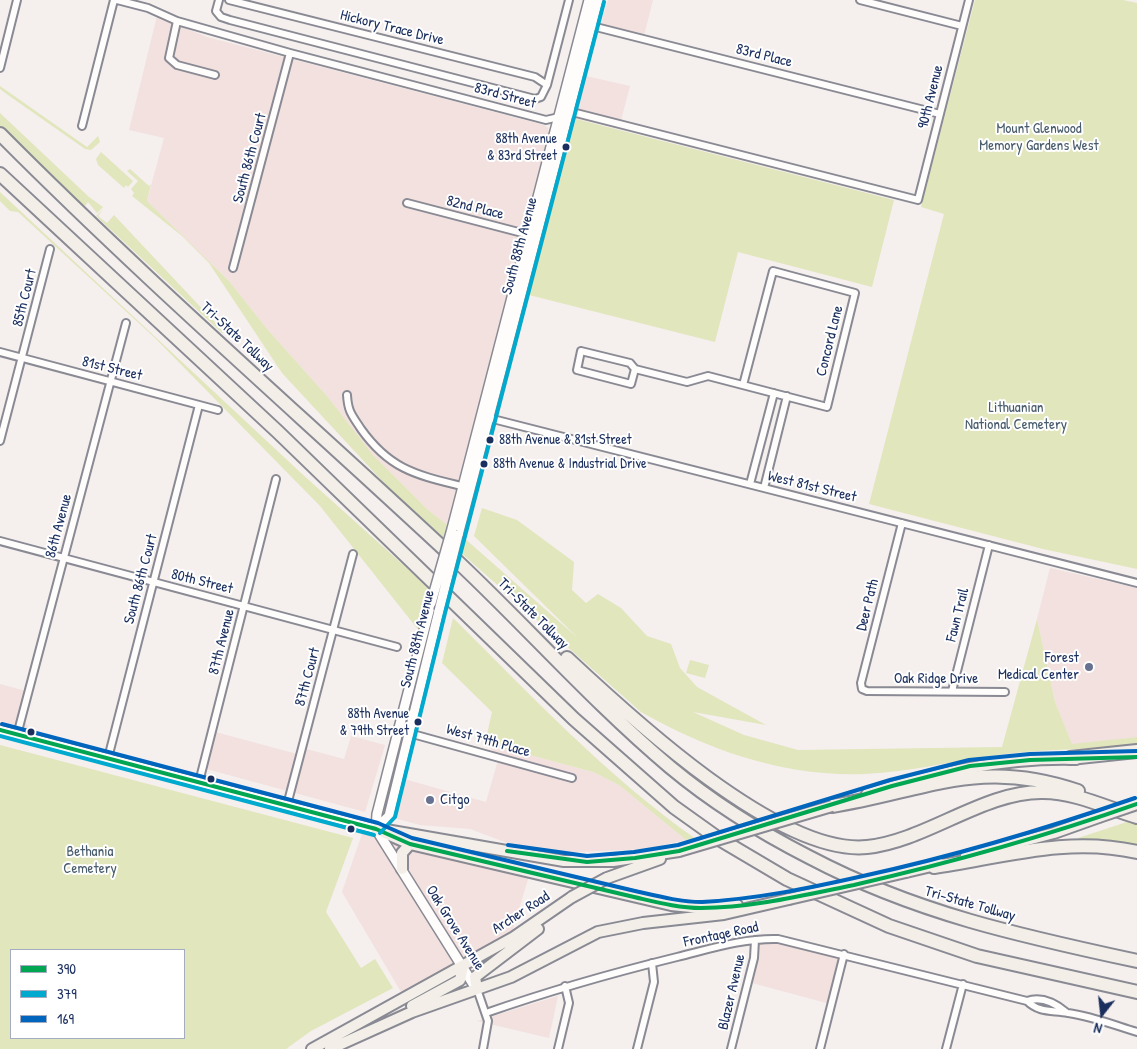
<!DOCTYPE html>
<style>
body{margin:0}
#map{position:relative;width:1137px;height:1049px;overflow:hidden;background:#f5efee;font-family:"Patrick Hand",sans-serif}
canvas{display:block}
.legend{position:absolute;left:10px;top:949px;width:175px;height:90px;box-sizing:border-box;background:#fff;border:1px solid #a4acbf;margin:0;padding:6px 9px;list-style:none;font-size:15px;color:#1b2f5e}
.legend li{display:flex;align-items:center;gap:10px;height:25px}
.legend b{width:25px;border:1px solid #a4acbf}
.north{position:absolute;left:1077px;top:989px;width:50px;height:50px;-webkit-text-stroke:4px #fff;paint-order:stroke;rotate:196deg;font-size:14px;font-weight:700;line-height:20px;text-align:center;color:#1b2f5e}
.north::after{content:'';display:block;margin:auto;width:18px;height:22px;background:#1b2f5e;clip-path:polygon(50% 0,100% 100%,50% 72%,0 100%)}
</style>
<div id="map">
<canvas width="1137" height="1049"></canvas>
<ul class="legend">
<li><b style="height:6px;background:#00a651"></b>390</li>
<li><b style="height:6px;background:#00a9ce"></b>379</li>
<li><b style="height:6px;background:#0065bd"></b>169</li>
</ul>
<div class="north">N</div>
</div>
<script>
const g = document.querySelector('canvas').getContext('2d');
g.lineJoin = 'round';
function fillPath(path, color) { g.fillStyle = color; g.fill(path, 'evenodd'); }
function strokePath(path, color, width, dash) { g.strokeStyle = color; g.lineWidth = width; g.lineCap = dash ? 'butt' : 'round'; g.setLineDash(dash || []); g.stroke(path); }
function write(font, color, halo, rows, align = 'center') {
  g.font = font + ' "Patrick Hand",sans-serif'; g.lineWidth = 4; g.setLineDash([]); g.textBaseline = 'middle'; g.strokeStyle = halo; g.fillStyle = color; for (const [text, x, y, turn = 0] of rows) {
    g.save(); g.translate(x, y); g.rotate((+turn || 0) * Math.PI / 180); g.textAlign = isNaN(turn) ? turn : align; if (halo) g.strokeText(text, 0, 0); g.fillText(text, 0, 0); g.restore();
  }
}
fillPath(new Path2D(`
 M608,0H653L644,36L601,24Z
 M157,16L207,37L544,125L548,128L549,134L465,461L447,525L427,509L373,455L327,396L268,330L229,281L147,201L164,138L129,130Z
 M586,76L630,86L619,128L576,119Z
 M1050,568L1137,588V737L1072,745L1055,702L1037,619Z
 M0,684L33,693L25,721L29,729L0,721Z
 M208,730L297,754L299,747L344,759L351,736L385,745L365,812L199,767Z
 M485,743L593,772L619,785L686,840L645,849L557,853L518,847L470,829L420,825L394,818L404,779L486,802L499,757Z
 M364,828L373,830L460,966L404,997L342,892Z
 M381,834L529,876L510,939L464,963Z
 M760,942L787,944L841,957L830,1004L752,983Z
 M558,996L549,1038L477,1021Z`), '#f2e1df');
fillPath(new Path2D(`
 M975,0H1123L1137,3V569L1043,549L869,504L944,214L921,207Z
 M0,86L87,147L98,136L100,142L91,150L85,149L8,95L0,89Z
 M0,113L89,197L103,207L97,213L88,202L85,206L81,204L6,133L0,126Z
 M576,119L894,200L872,287L738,252L715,342L529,295Z
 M101,152L133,181L128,187L126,185L124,188L98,165L96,159Z
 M130,169L149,186L151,184L147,201L229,281L268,330L327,396L373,455L427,509L447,525L443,538L398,498L282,373L209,263L182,236L132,196L134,193L131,189L138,181L127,171Z
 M0,192L301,473L430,589L420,632L320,506L155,338L18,212L10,211L0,201Z
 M103,209L98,216L107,223L114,215L224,332L222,333L96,216Z
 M482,508L517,520L574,562L572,590L586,603L598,594L621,608L647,636L671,644L680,668L697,687L766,725L693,712L744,735L798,750L1002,747L1037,619L1055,702L1072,744L1137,737V746C1090,749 1043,749 997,755C953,761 909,772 865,774C785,777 710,751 641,712L459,551L463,537L579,639L474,536Z
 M453,618C531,695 606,776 696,839L686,840L619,785L593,772L485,743L492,712L442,663Z
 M690,660L709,665L705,678L686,673Z
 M0,745L353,838L326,912L361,968L375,959L393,988L311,1031L286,1049H0ZM184,950V1038H11V950Z
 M1133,820L1137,821V849L1078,842V838Z`), '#e1e6bc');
const street = new Path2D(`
 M117,0L148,8L177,21L290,53L546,120L576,113L918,200L969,0
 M219,0L216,11L221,17L230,20L535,99L541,97L547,85L569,0
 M229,0L535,77L547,85
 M860,0L962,26
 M177,21L169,58L177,65L215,75
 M588,25L940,114
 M0,68L17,0
 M82,126L114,0
 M407,203L530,235
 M233,268L290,53
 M0,352L218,410
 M635,369L631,384L577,370L581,351L630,363L635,369L687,382L708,376L827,407L855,293L773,271L743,385
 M347,395C348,412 352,415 361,429C391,471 418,475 465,487
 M485,417L1137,583
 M0,441L50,249
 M750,484L774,393
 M764,488L787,396
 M902,523L861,683L862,689L867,691L1005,692
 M0,541L397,647
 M952,691L989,545
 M398,730L572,778
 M17,735L126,323
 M108,758L199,405
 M199,782L276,479
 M287,805L353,554
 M477,989L488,1021L483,1049
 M1027,1001C1041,996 1055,1003 1066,1012
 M486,1013C549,991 612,973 677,957C710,949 743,938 778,939L1027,1001C1039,1013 1052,1010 1068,1013C1091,1016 1114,1025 1137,1032
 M558,1049L569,1003L565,986
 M637,1049L654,982L652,963
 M731,1049L754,958L755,940
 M820,1049L844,954
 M946,1049L963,984`);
const secondary = new Path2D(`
 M452,529L589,0
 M458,535L598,0
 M0,730L376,829
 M376,829L377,814L431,603
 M376,829L389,816L439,611
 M376,829L475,987`);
const primary = new Path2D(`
 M867,794C937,773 1002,757 1076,759
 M376,829L410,844L671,905L701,908L737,905
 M386,830L564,861H613L679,851
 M966,856L1054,833L1099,817
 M402,869V853L410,844
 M906,872L940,864
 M607,878L660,859
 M477,989L475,977L538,929
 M412,1006L460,980L463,966
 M312,1049L514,937L572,897
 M330,1049L412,1012L511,977L598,932L643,923L724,914L789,899`);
const highway = new Path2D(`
 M0,134C147,282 305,419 458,562C529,629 595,704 670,767C712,802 760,832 809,857C915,913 1021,936 1137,961
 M0,174L278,432L574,719L674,807L716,837L787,879L889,926L977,956L1137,992
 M567,658C629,716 779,856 867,847C926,841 984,791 1043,792C1075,792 1107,808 1137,817
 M1070,758L1137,751
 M832,806C926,791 979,757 1078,791
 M934,867C1002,857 1068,836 1137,852`);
strokePath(street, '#898a93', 10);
strokePath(secondary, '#898a93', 12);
strokePath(primary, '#898a93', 14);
strokePath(highway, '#898a93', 16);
strokePath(street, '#fefdfc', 6);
strokePath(secondary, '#fefdfc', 9);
strokePath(primary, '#f3efe8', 10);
strokePath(highway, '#f3efe8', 12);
const secondaryBridge = new Path2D(`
 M431,603L452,529
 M439,611L458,535`);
const primaryBridge = new Path2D(`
 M1099,817L1137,804
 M679,851L832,806
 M572,897L607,878
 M789,899L906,872`);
strokePath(secondaryBridge, '#898a93', 12, []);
strokePath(primaryBridge, '#898a93', 14, []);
strokePath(secondaryBridge, '#fefdfc', 9);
strokePath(primaryBridge, '#f3efe8', 10);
strokePath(new Path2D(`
 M0,730L376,829L410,844L634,897C656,902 678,908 701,908C751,908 805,895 854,885C950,863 1044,837 1137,804
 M507,851L587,862L635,858L679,851L892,786L970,766L1030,760L1137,757`), '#00a651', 4);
strokePath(new Path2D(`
 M0,736L374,835
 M380,833L395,817L445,613L604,2`), '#00a9ce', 4);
strokePath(new Path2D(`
 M2,724L378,823L412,838L635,891C657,896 680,902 702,902C757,899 810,888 863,876C955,856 1045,829 1135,798
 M508,845L587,856L634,852L678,845L890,780L969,760L1030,754L1137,751`), '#0065bd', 4);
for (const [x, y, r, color] of [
 [566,147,4.5,"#1b2f5e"],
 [490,440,4.5,"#1b2f5e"],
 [484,464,4.5,"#1b2f5e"],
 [1089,667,5,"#677290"],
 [418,722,4.5,"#1b2f5e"],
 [31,732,4.5,"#1b2f5e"],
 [211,779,4.5,"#1b2f5e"],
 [430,800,5,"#677290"],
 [351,829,4.5,"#1b2f5e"]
]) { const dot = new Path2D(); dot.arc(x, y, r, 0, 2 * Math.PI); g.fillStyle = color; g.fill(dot); strokePath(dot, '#fff', 2); }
write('14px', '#1b2f5e', '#fff', [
 ["88th Avenue",557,139],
 ["& 83rd Street",557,156],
 ["88th Avenue & 81st Street",499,440,"left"],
 ["88th Avenue & Industrial Drive",493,464,"left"],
 ["88th Avenue",409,714],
 ["& 79th Street",409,731]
], 'right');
write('15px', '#1b2f5e', '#fff', [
 ["Hickory Trace Drive",392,28,14],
 ["83rd Place",764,56,14],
 ["83rd Street",505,96,15],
 ["90th Avenue",931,97,-76],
 ["South 86th Court",250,158,-75],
 ["82nd Place",475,208,14],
 ["South 88th Avenue",520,246,-75],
 ["85th Court",25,298,-76],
 ["Tri-State Tollway",237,337,43],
 ["Concord Lane",830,341,-76],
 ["81st Street",112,369,14],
 ["West 81st Street",812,487,14],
 ["86th Avenue",59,526,-75],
 ["South 86th Court",141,579,-75],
 ["80th Street",202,582,14],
 ["Deer Path",868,605,-76],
 ["Tri-State Tollway",533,614,45],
 ["Fawn Trail",958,615,-76],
 ["South 88th Avenue",418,639,-76],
 ["87th Avenue",222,642,-76],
 ["87th Court",308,677,-75],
 ["Oak Ridge Drive",936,679],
 ["West 79th Place",488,741,16],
 ["Tri-State Tollway",970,904,16],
 ["Archer Road",521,913,-33],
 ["Oak Grove Avenue",455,928,58],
 ["Frontage Road",721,935,-12],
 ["Blazer Avenue",732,992,-77]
]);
write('15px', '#485b6b', '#fff', [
 ["Mount Glenwood",1039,129],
 ["Memory Gardens West",1039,146],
 ["Lithuanian",1016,408],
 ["National Cemetery",1016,425],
 ["Bethania",90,852],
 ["Cemetery",90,869]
]);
write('15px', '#1b2f5e', '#fff', [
 ["Forest",1079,658],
 ["Medical Center",1079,675],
 ["Citgo",440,800,"left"]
], 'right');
</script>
